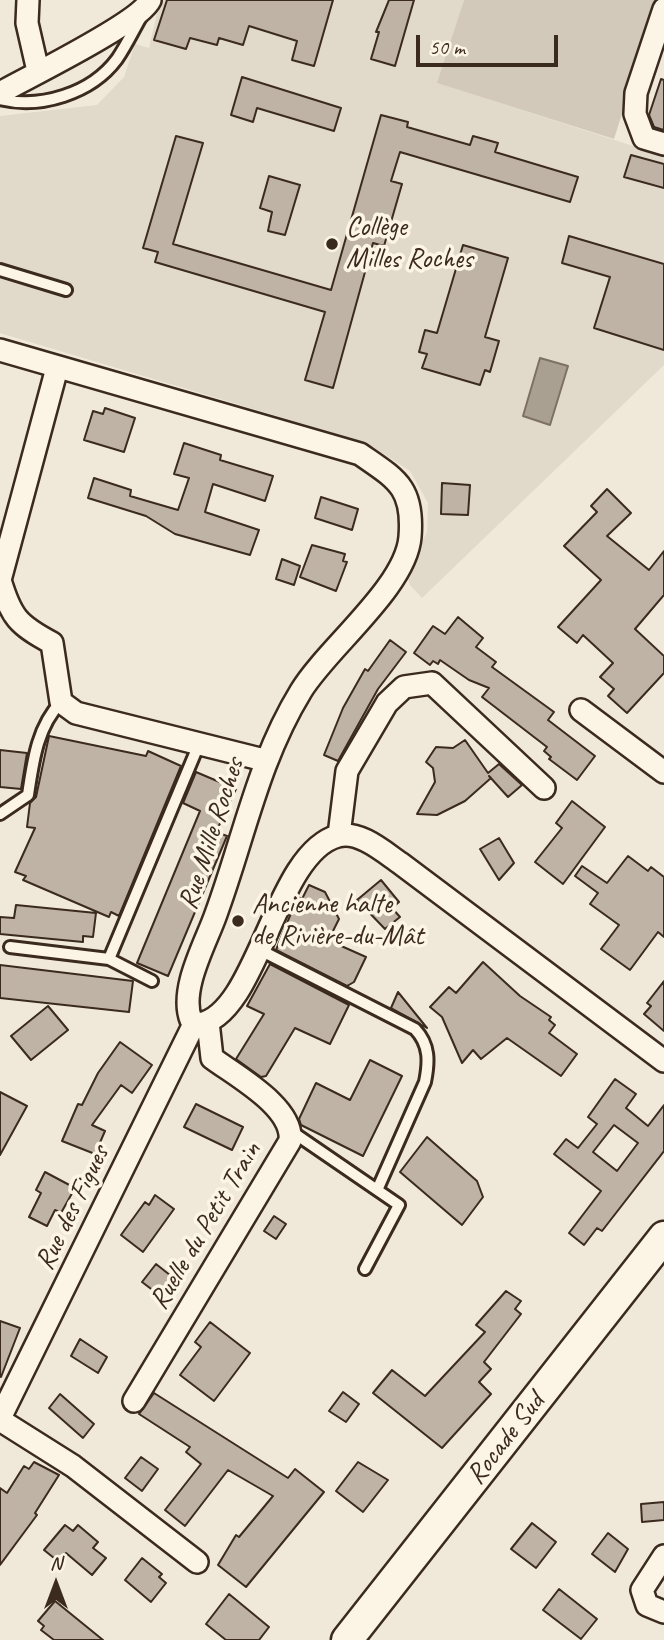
<!DOCTYPE html>
<meta charset="utf-8">
<style>
body{margin:0}
#map{position:relative;width:664px;height:1640px;overflow:hidden;background:#f0e9d9;font-family:Caveat,sans-serif}
canvas{display:block}
.north{position:absolute;left:21px;top:1549px;width:70px;height:70px;-webkit-text-stroke:5px #fcf5e5;paint-order:stroke;rotate:0deg;font-size:19px;font-weight:700;line-height:28px;text-align:center;color:#3b2a1e}
.north::after{content:'';display:block;margin:auto;width:24px;height:32px;background:#3b2a1e;clip-path:polygon(50% 0,100% 100%,50% 72%,0 100%)}
.scale{position:absolute;left:416px;top:35px;width:142px;height:32px;box-sizing:border-box;border:4px solid #3b2a1e;border-top:0;padding-left:9px;font-size:21px;line-height:24px;white-space:nowrap;color:#3b2a1e;-webkit-text-stroke:5px #fcf5e5;paint-order:stroke}
</style>
<div id="map">
<canvas width="664" height="1640"></canvas>
<div class="north">N</div>
<div class="scale">50 m</div>
</div>
<script>
const g = document.querySelector('canvas').getContext('2d');
g.lineJoin = 'round';
function fillPath(path, color) { g.fillStyle = color; g.fill(path, 'evenodd'); }
function strokePath(path, color, width, dash) { g.strokeStyle = color; g.lineWidth = width; g.lineCap = dash ? 'butt' : 'round'; g.setLineDash(dash || []); g.stroke(path); }
function write(font, color, halo, rows, align = 'center') {
  g.font = font + ' Caveat,sans-serif'; g.lineWidth = 7; g.setLineDash([]); g.textBaseline = 'middle'; g.strokeStyle = halo; g.fillStyle = color; for (const [text, x, y, turn = 0] of rows) {
    g.save(); g.translate(x, y); g.rotate((+turn || 0) * Math.PI / 180); g.textAlign = isNaN(turn) ? turn : align; if (halo) g.strokeText(text, 0, 0); g.fillText(text, 0, 0); g.restore();
  }
}
fillPath(new Path2D(`
 M160,0H464L438,83L664,156V365L422,598L410,585L406,573L427,532L428,503L410,471L367,443L0,333V116L97,105L124,77L135,44L149,48Z`), '#e1d9c9');
fillPath(new Path2D(`
 M464,0H658L614,139L437,83Z`), '#d2c9ba');
const water = new Path2D(`
 M540,358L568,366L550,425L523,416Z`);
fillPath(water, '#aaa091');
strokePath(water, '#7e7163', 2);
const building = new Path2D(`
 M167,0H333L314,66L292,60L297,41L249,26L243,45L219,38L217,45L190,38L186,49L154,40Z
 M389,0H414L395,66L371,59L379,32H376Z
 M242,77L341,108L334,131L257,108L253,122L231,115Z
 M661,79L664,80V130L654,127L649,115Z
 M381,115L408,122L407,127L470,145L473,136L498,143L495,152L578,177L570,202L400,152L391,181L402,184L384,246L373,243L333,388L305,380L325,312L155,262L158,252L143,248L176,136L203,143L173,244L331,290Z
 M631,155L664,164V188L624,177Z
 M269,176L300,185L285,235L268,231L272,212L260,208Z
 M569,236L664,264V350L594,328L610,277L562,263Z
 M463,245L508,258L485,337L499,341L490,372L485,370L480,385L422,368L427,354L419,352L425,330L437,333Z
 M105,408L135,418L124,452L84,440L93,411L103,414Z
 M184,443L221,455L220,460L273,476L265,501L213,484L205,512L259,530L250,555L175,534L146,516L88,498L94,478L131,490L130,496L178,510L189,478L174,474Z
 M442,483L470,485L468,515L441,514Z
 M607,489L631,513L607,536L649,570L664,551V595L635,629L664,656V673L627,713L608,696L614,689L600,677L613,663L583,635L577,643L558,627L601,580L564,546L597,512L591,506Z
 M321,497L358,509L352,530L315,518Z
 M312,545L345,554L343,561L347,562L336,591L300,577Z
 M282,559L300,566L294,585L276,579Z
 M458,617L483,638L476,647L496,662L492,667L554,712L548,720L595,756L577,780L549,759L551,757L544,751L547,747L482,697L489,688L469,680L440,660L438,664L433,661L430,665L414,653L433,626L445,634Z
 M390,640L406,652L378,689L338,761L324,755L343,708L365,669L368,671Z
 M49,736L146,756L148,751L181,766L119,916L111,912L109,917L23,880L26,876L15,872L35,828L27,827L30,803L36,797Z
 M465,740L488,773L499,764L522,785L508,797L489,776L491,778L465,801L437,815L417,814L435,782L433,768L426,762L436,747L453,748Z
 M0,750L27,753L21,789L0,787Z
 M196,772L236,789L216,832L227,836L168,976L137,963L200,811L183,803Z
 M572,801L605,827L563,884L535,862L562,828L556,823Z
 M499,838L514,863L499,880L480,849Z
 M628,856L648,871L651,867L664,877V937L658,932L630,970L601,949L619,925L590,904L598,893L575,876L582,866L607,883Z
 M381,880L399,902L392,908L400,917L385,929L357,900Z
 M309,885L325,892L339,919L331,935L342,940L339,945L366,957L354,982L347,986L276,950L294,906L298,897L302,899Z
 M16,905L96,913L93,937L83,936V942L0,934V917L14,918Z
 M483,962L520,996L551,1017L549,1020L555,1025L549,1033L577,1054L561,1076L507,1038L481,1059L473,1050L462,1063L442,1017L430,1007L449,987L456,993Z
 M270,964L349,1005L330,1044L295,1028L266,1076L261,1077L236,1059L264,1014L247,1006Z
 M0,965L133,981L129,1012L0,998Z
 M664,981V1031L644,1014L651,1006L647,1003Z
 M398,992L427,1028L391,1008Z
 M48,1006L68,1030L31,1060L11,1036Z
 M120,1042L152,1065L132,1093L121,1085L92,1125L105,1131L95,1154L62,1141L78,1104L82,1105L98,1073Z
 M370,1060L402,1076L363,1156L301,1125L299,1119L316,1083L350,1100Z
 M615,1079L636,1094L626,1108L648,1126L664,1105V1151L602,1231L597,1228L584,1245L569,1233L601,1191L554,1154L566,1139L578,1148L597,1124L588,1117ZM614,1125L638,1143L617,1171L593,1152Z
 M0,1092L27,1106L0,1155Z
 M196,1104L243,1127L232,1150L184,1127Z
 M427,1137L477,1181L483,1197L462,1225L400,1172Z
 M45,1172L75,1188L61,1213L55,1210L47,1226L29,1217L41,1193L36,1190Z
 M155,1195L174,1209L143,1252L121,1235L145,1202L149,1205Z
 M274,1216L286,1224L276,1239L264,1231Z
 M156,1264L180,1283L167,1301L142,1282Z
 M506,1291L521,1301L515,1309L521,1314L484,1362L491,1369L479,1382L491,1394L442,1448L373,1393L392,1370L425,1396L485,1332L476,1325Z
 M0,1321L20,1328L1,1377L0,1376Z
 M210,1322L250,1353L214,1401L180,1375L201,1347L195,1342Z
 M80,1339L107,1357L98,1373L71,1356Z
 M343,1392L359,1404L346,1422L329,1411Z
 M154,1393L288,1478L295,1469L324,1492L246,1587L218,1565L236,1535L239,1537L273,1496L228,1470L185,1526L165,1510L201,1464L186,1452L190,1447L139,1414Z
 M60,1394L94,1424L83,1438L49,1408Z
 M141,1457L158,1469L142,1491L125,1478Z
 M34,1462L59,1475L35,1513L37,1515L0,1565V1488L7,1493L24,1466L29,1469Z
 M358,1462L388,1480L363,1512L336,1491Z
 M664,1502V1520L642,1522L641,1504Z
 M532,1523L556,1542L536,1568L511,1549Z
 M65,1525L73,1531L78,1525L98,1542L93,1548L106,1558L92,1575L66,1553L59,1562L44,1550Z
 M608,1533L628,1549L615,1572L592,1554Z
 M142,1558L162,1574L159,1577L166,1583L151,1602L125,1580Z
 M559,1589L597,1619L581,1639L543,1610Z
 M229,1594L269,1627L259,1640H226L206,1624Z
 M55,1601L103,1640H54L41,1630L44,1626L38,1621Z`);
fillPath(building, '#beb3a4');
strokePath(building, '#3b2a1e', 2);
const lane = new Path2D(`
 M0,99C40,109 91,94 117,59C126,46 133,31 141,17
 M0,270L66,290
 M0,814L28,795C33,762 37,727 61,702
 M10,947L109,959L152,981
 M258,949L415,1029C430,1045 429,1062 425,1082L378,1188
 M109,959L199,744
 M291,1131L399,1205L365,1269`);
const street = new Path2D(`
 M28,0L27,23L38,71
 M664,9L636,93L635,114L644,138L664,144
 M0,93C28,77 140,23 150,0
 M0,350L360,454C396,479 414,487 410,537C406,587 327,648 301,691C258,761 244,838 216,914C206,943 179,989 191,1020L199,1024C258,1015 275,852 338,836C359,830 384,852 400,863L664,1061
 M57,368L0,580C11,617 18,625 52,643L61,702L76,713L264,760
 M581,710L664,772
 M339,835L347,771L387,703L404,687L432,683L544,788
 M134,1401L290,1141C294,1107 236,1076 212,1058L208,1022
 M0,1418L195,1022
 M0,1420L73,1466L197,1562
 M664,1556L642,1590L647,1605L664,1612`);
const secondary = new Path2D(`
 M347,1640L664,1237`);
strokePath(lane, '#3b2a1e', 16);
strokePath(street, '#3b2a1e', 26);
strokePath(secondary, '#3b2a1e', 35);
strokePath(lane, '#fcf5e5', 10);
strokePath(street, '#fcf5e5', 21);
strokePath(secondary, '#fcf5e5', 30);
for (const [x, y, r, color] of [
 [332,244,7,"#3b2a1e"],
 [238,921,7,"#3b2a1e"]
]) { const dot = new Path2D(); dot.arc(x, y, r, 0, 2 * Math.PI); g.fillStyle = color; g.fill(dot); strokePath(dot, '#fcf5e5', 2.5); }
write('28px', '#3b2a1e', '#fcf5e5', [
 ["Collège",346,228],
 ["Milles Roches",346,260],
 ["Ancienne halte",252,905],
 ["de Rivière-du-Mât",252,937]
], 'left');
write('28px', '#3b2a1e', '#fcf5e5', [
 ["Rue Mille Roches",212,834,-72],
 ["Rue des Figues",73,1208,-64],
 ["Ruelle du Petit Train",206,1226,-59],
 ["Rocade Sud",506,1439,-52]
]);
</script>
